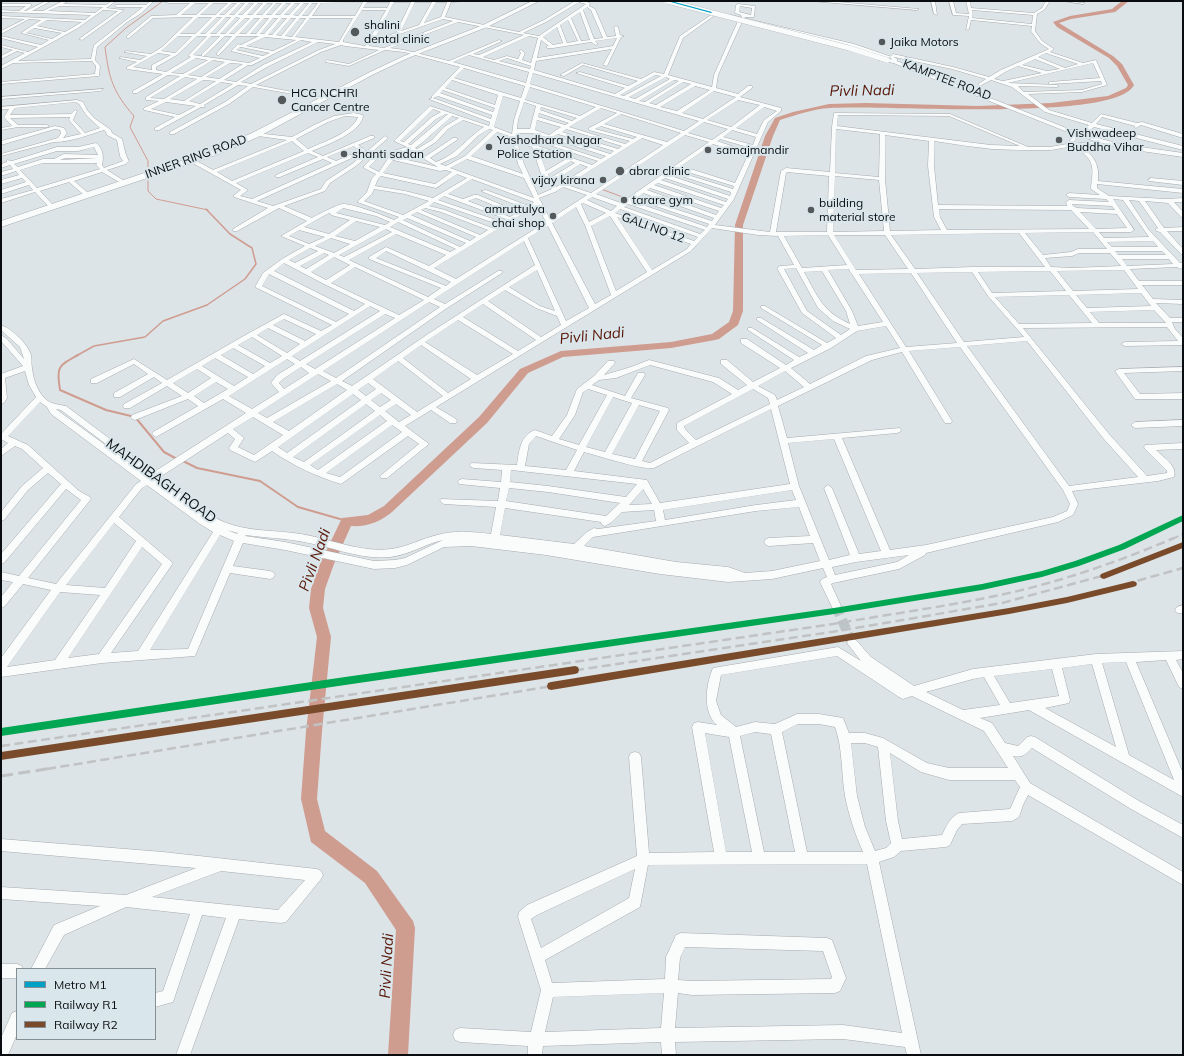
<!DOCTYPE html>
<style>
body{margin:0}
#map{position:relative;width:1184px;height:1056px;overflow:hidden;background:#dde4e7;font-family:Mulish,sans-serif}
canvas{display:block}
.frame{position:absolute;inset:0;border:2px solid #090d0f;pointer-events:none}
.legend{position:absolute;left:16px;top:968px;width:140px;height:72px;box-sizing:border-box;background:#d9e6eb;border:1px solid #868f93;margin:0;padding:5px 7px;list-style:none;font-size:12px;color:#090d0f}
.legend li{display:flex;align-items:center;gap:8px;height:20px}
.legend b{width:20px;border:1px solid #868f93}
</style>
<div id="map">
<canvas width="1184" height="1056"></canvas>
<div class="frame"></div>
<ul class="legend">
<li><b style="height:5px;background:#00a1c4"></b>Metro M1</li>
<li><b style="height:5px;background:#00a651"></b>Railway R1</li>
<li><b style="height:5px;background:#7a4b2a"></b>Railway R2</li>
</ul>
</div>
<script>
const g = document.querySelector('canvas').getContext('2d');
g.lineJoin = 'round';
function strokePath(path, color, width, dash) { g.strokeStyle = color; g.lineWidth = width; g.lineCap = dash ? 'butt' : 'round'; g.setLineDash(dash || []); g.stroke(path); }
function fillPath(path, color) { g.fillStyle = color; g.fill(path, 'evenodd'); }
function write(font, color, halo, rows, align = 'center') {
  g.font = font + ' Mulish,sans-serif'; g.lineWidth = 4; g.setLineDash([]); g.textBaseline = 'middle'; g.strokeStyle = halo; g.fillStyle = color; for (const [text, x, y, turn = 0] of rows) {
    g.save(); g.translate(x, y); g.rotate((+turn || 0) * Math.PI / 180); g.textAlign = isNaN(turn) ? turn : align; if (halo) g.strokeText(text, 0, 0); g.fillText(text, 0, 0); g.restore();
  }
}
strokePath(new Path2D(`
 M148,167V161L130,127L134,116C113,92 109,79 105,47L126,28L163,1
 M148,178V191L156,199L208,210
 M601,189L628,199`), '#cf9c90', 1);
strokePath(new Path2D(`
 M76,356L94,346L145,337L163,321L207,305L245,279L256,264L252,248L230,234L206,209`), '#cf9c90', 1.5);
strokePath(new Path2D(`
 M78,355C58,366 56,367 60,390L106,410L135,417L164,452L177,459
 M183,461L197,468L260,481L298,507L347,521`), '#cf9c90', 2);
fillPath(new Path2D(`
 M1122,1H1129L1115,12L1071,19L1059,23L1113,56L1122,64L1134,85C1116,123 877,104 830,108C813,109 796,115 780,120L773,136L743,225V311L738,325L719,339L715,340L671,348L563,357L528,373L487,423L392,512C380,522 367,527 351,526L334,564L325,589L323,608L331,637L322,731L317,799L325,831L377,871L413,921L415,928L408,1055H388L396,930L365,883L311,842L301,799L306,731L317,637L309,608L311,589L320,564L342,518L368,515L384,506L479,417L520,369L561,351L671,342L712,334L729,322L733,311L735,225L765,136L775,118L793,112L829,104L866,103L978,106L1051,103L1108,96L1126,88L1128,85L1117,66L1109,58L1057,27L1053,22L1070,16L1112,9Z`), '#cf9c90');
strokePath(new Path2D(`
 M836,606L852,643`), '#bdc4c7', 10, [10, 5]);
const minor = new Path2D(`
 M46,1H51L32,11H43L63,1H68L63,4L106,5L112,1H116L106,8L124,10L82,40L79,39L118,11L103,10L78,28L18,61L91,59L94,45L143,7H116L115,5H146L150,1H154L140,14L127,22L97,47L95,60L100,66L99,76L1,84V82L95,74L96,66L92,61L13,63L1,69V66L25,53L17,51L1,59V56L13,50L1,47V45L28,52L38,47L1,38V36L41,45L49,40L21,33L41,20L29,19L1,34V31L25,19L1,18V16L85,20L91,15L1,12V10L19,11L26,6H1V4H31V6L24,11H26ZM59,6L103,7L95,13L48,11ZM47,20L82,22L65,32L37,26ZM34,28L62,33L52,39L26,33Z
 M168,1H471L451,2L445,17L519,32L544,20L575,1H584L590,3L589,6L595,9L607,37L616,36L614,27L616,26L618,27L620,35L624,36L621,37L607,66L603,65L612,49L536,61L534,70L615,94L625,88L576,73L580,72L628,86L638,81L583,65L564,76L560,75L582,63L641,79L654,72L664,74L680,36L714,13L715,15L683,38L668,75L712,87L714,75L738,21L742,18L741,15L735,13L736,5L738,4L755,6L754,17H745L742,22L718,75L716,88L738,94L748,86H752V88L740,97L781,108V111L768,122L734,199L715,225L770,232L781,171L786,168L830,172L832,127L834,113L950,114L1028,147H1050L1067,144L1079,129L1082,131L1072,144L1105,140V142L1079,146C1093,154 1100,164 1098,181L1183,189V193L1097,184V188L1109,196L1167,199L1183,198V202H1174L1183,212V218L1181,217L1168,203L1145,201L1164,228L1183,227V231H1167L1183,249V255L1181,254L1160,232L1156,231L1155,230L1158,228L1139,201L1129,200L1148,229L1180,263H1183V267L1180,269L1177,267L1130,269L1139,281H1183V285H1142L1153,299L1183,300V304L1156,303L1170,318H1183V322H1172L1175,329L1183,338V345L1125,346L1121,344L1125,342L1178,341L1167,327L1023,328L1109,434L1147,476L1167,473V471L1145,449L1144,447L1145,445L1183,443V449L1156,450C1163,457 1178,466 1174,477L1158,481L1072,491L1078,504L1073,515L1058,522L926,553L925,555L899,569L833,583L831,584L841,606L839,609L836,610L833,609L820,582L822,579L827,577L823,568L772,579L728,582L660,574L546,555L471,546L444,547L407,565L395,568L374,569L285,550L243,543L233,566L270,571L273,572L275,575L273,578L270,579L230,573L195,656L102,663L1,677V658L51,590L23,584L4,607L1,608V597L13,582L1,580V572L19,576L81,500L66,489L4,563L1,564V554L61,484L48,473L28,490L4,520L1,521V512L22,486L43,468L22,449L15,446L1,456V449L8,443L1,439V434L36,397L29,385L25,371L5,378L7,398L4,403L1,404V374L23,366L1,341V335L7,339L24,359L20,347L1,330V325C12,329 28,344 31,355C32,359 31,364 32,368C33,379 38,394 48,401C53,404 60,405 66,406L154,472L246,413L223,399L156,437L152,434L153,432L198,406L188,399L135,420L132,419L131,417L132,415L182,396L167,386L130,408H124L123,406L124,404L162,383L154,377L120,397H114V393L148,374L134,364L97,383H91V379L134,359L167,380L249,333L284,314L321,331L332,325L255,287L263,273L282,259L305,246L281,236L307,221L279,208L237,231H233V229L268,208L234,197V195L241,190L189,161V159H193L213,170L287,140L258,136L255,134L256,133L292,137L314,125L334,116L354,113L363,115C363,132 326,145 312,151L323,156L370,136H374V138L358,145L365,150V152L257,201L273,206L321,189L326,181L352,164L385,136L388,138L387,139L356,166L330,183L325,191L284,206L312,218C317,215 338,204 343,204C354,204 383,215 394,220L399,217L357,202L367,192L372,178L376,174L364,168V166L374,156H378V158L369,167L379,172L393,151L407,147L394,141L430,106L489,126L490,122L429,99L432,98V96L460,67L404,52L385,50L349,66L325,62L327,60L349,64L379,50L345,46L341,45L321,52L256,85L319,97H321V99L253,87L229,104L174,134H170V132L225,102L248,86L238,85L204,105L205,107H201L159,130H155V128L175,117L144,110V108L159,101L146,100V97L180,76L168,75L137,93H133V91L163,74L127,69V67L137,62L119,58L121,57L140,60L147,56L124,52L126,51L151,54L162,47L193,17L153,18L129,38H127V36L151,16L176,15L190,3H168L166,2ZM363,2L355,16H312L321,3ZM367,2H390L387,8H363ZM394,2H411L396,33L374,40ZM415,2H432L419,25L401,31ZM436,2H447L441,17L424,23ZM579,2L586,4L539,36L523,33L546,22ZM195,3H209L196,15H181ZM213,3H228L215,15H200ZM232,3H237L224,15H219ZM241,3H245L234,15H229ZM249,3H254L242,15H238ZM258,3H263L252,15H247ZM267,3H273L262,15H256ZM276,3H282L271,15H266ZM286,3H291L280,15H275ZM295,3H300L289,15H284ZM304,3H309L298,16L293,15ZM312,3H318L308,16H302ZM740,6L752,8L751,15L739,12ZM587,7L591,10L603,38L594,39L583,10ZM362,10H386L369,40L370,42L365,46L343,42V40ZM580,12L590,40L581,41L571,18ZM198,17H212L195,34H180ZM217,17H222L205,34H200ZM226,17H231L216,34H210ZM236,17L240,18L225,34H220ZM245,18H250L234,34H229ZM254,18H260L246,34H239ZM264,18H269L256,34H250ZM273,18H278L264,34H260ZM282,18H287L272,35H268ZM291,18H296L281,36L276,35ZM300,18H306L292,37L285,36ZM310,18H353L339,42L295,37ZM443,19L453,21L384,48L369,46L371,44ZM568,20L578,41L567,43L560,25ZM458,22L524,35L479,55L473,54L502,41L499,40L449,61L404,50L390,48ZM557,27L563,43L553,45L543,37ZM178,36H192L175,53L161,51ZM197,36H207L188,56L191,57L166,72L156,70V67L177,55ZM211,36H220L202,54V56H204L225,36H232L217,53V55H219L237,36H259L241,45L238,44L231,51L260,58L249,63L193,55ZM529,36L538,38L531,63L522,60L525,53L521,50L519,51L521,53L518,59L507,56L494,60L483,57ZM265,37L296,40L273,51L246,46ZM617,38L613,46L537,58L541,40L549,46H547V48H553L591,42L596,45L598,44L595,41ZM301,40L312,42L263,65L236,82L224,80L248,65H252ZM318,42L335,44L319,50L251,84L241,82L267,67ZM240,47H241L270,53L263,56L236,50ZM158,53L171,55L152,65V70L133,67ZM469,55L529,72L526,83L453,62ZM196,58L208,60L183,74L171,73ZM507,58L531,66L530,69L499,61ZM213,60L225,62L201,77L188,75ZM230,63L243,64L219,79L206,77ZM464,68L525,86L521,98L454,78ZM533,73L699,121L684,131L530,84ZM655,75L661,76L624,96L620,95ZM185,77L197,79L164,99L150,98ZM666,77L670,79L635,99L629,97ZM203,80L216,81L184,101L170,99ZM452,80L498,95L495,105L445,88ZM674,80L679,81L645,102L639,101ZM221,82L233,84L200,104L189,101ZM683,82L691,84L656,105L649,103ZM695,86L710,90L677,111L660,107ZM530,87L596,107L580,116L525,100ZM443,90L495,108L493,112L440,93ZM714,91L736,97L703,119L682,113ZM438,96L492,115L491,119L433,98ZM503,96L520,101L514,120L512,134L494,127ZM738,100L760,105L731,127L707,120ZM166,102L196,106L179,115L151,109ZM524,102L536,106L530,129H517L518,120ZM541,107L577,118L572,121L540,110ZM764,107L777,111L764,120L757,134L736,128ZM601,108L617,113L589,128V130L630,141L625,144L569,127ZM433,109L441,112L432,117L404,142L400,141ZM539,113L569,123L565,125L538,117ZM446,114H448L411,145L408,144L436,119ZM621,114L681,133L667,142L604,124ZM838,115L949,116L1020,146L991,145L837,126ZM345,116L358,117C352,133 323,142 308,149L296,139L328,122ZM452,116L459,118L444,127L432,140L417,149L415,148L423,142ZM463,120L484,127C465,139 458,154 436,162L430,158L457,140V138H453L426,156L420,152L436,142L448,129ZM537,120L561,127L549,135L535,130ZM704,122L728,129L712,140L688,133ZM601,126L637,137L633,139L595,129ZM489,129L493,130L465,156L446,166L440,164L457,156L479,135ZM566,129L622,146L618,149L562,132ZM836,129L880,134L879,177L835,173ZM732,130L756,137L753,145L723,137ZM497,132L512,137L518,164L523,174L471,156ZM517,133H532L546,137L533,144L517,138ZM558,134L614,151L610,154L554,136ZM685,135L709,142L621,203L596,194ZM885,135L929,141L928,166L934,217L941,230L890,231L885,179ZM550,138L606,156L601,159L546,141ZM642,138L663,145L591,193L567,185ZM720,139L751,148L749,152L717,141ZM292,141L304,151L232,181L217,172ZM934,141C954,144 973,147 992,149C1010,150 1027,150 1045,150C1059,151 1067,143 1080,151C1097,162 1092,173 1091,189L1100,195L1069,193L1066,195L1069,197L1106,199L1109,202L1069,200L1066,202L1067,206L938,205L934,166ZM517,142L532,147L541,174L552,189L538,195L524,164ZM543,143L598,161L592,165L538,146ZM713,144L748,155L735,183L681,166ZM354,146L359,151L336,161L327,157ZM538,149L566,159L546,171ZM411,150L414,153L438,167L395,157L397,153ZM308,153L318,157L276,175V177H280L323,159L332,163L252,199L240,196L248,190L236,183ZM467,159L524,178L534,198L450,168ZM393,160L440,171L446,170L452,172L435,184L383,173ZM571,161L575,163L550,178L548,174ZM580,164L588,167L556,187L553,182ZM678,169L734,186L733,189L675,171ZM787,172L829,176L827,232H776L786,173ZM672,173L731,192L730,196L668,175ZM457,174L467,178L433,198L405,191L375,186L378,179L381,176L436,188ZM835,176L879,180L884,231L833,232ZM665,178L728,199L726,202L661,180ZM472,179L534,202L529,206L486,190L481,191L524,208L519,212L478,195H474L463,199L448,194ZM658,183L724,205L721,208L654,185ZM563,187L587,195L550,219L539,198L555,192ZM650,188L719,211L716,215L647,190ZM374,189L405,194L429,201L403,215L364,201L372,194ZM643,193L714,218L712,221L638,197ZM444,196L506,219L502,222L438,200ZM592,197L617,206L611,211L587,200ZM476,198L515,214L510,217L468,201ZM635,199L709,224L707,227L631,201ZM1113,199L1123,200L1149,237L1104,238L1099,232H1131L1134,230ZM434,202L497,224L492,228L445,210L429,206ZM583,203L606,213L589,222L581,204ZM628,204L705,230L700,234L624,207ZM1072,204L1112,206L1115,210L1077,208L1073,206ZM537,205L546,222L456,279L434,268ZM576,207L585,225L611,295L595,304L552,223ZM343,208L376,216L390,222L385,225L336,213ZM425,208L441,212L488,230L480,235L421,210ZM620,209L698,237L694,241L615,213ZM939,209L1071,210L1089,229L947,230L940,217ZM417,212L476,237L470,241L411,215ZM1080,212L1117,214L1127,228L1096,229ZM327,214L330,213L331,215L350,220L329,234L304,227ZM610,216L647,272L616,291L591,226ZM617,217L691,244L687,249L652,270ZM407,218L466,243L460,247L403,220ZM356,221L380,227L355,241L335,236ZM398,222L456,249L450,252L390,227ZM548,226L589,308L566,321L528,238ZM712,228L758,235L778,236L794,265L780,266L777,268L802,313L836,338L827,343L765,306H761V308L822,345L814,350L761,318H757V320L808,353L799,357L752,328H748V330L794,360L786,365L747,339H741V343L780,368L753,382L727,360H721V364L747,385L738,390L719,378L649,360L631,367L604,375L615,363L614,361H608L594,376L577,389L567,415L552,436L535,430C520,435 519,452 517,465L471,463L470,465L471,467L474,468L502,470L501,482L462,479L459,480L458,482L459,484L500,488L498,501L441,499L440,501L444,504L496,507L491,534C473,532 455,530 437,535C421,539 407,547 391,549C361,553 331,539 301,534C276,530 248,532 224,522C203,513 179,491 160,477L228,433L235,439L229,448L230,450L255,462L272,451C294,466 315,476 341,484L408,436L419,444L380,476L381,478H387L429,444L405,426L431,410L450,423H456L457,421L456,419L436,407L691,251ZM386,229L392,232L344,257L339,255ZM299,230L325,237L309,244L289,236ZM1093,232L1107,249H1078L1071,252L1043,255L1025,233ZM1019,233L1045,267H973L915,269L891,235ZM396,234L446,255L429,266L386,247L369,257V259L441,288L428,297L349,260ZM828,235L847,265L802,268L784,236ZM834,235H885L908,269L856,270ZM331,238L350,244L334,253L315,246ZM524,241L535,265L428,334L352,386L342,381L447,308L502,273V271H498L445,304L434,299ZM1153,241L1158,247H1112L1107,242ZM310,248L318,251L295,263L289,260ZM386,251L451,282L446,286L376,258ZM1115,251H1162L1166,255H1118ZM324,253L329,255L306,269L300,266ZM1079,253H1110L1121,266L1072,268L1051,267L1045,258L1072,256ZM334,257L350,265L326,280L311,272ZM1122,259H1169L1173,264L1127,266ZM284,263L324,284L365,304L354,311L274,271ZM355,267L424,300L399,315L331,283ZM796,268L818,308L833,321L850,329L841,335L807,311L784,269ZM849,269L850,272L852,274L883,322L858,326L852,311L828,270ZM537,270L555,311L540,306L509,287ZM1124,270L1138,289L1073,291L1057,271ZM822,271L846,311L850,324C822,311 818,297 804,272ZM1050,271L1066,291L992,293L978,272ZM972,272L988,296L1024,337L964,342L917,273ZM911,273L957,343L906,347L859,274ZM269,274L349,314L336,322L262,286ZM505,290L536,308L557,316L561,325L541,337L488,301ZM1141,293L1151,306L1087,308L1076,295ZM1069,295L1092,323L1019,324L995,297ZM429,302L440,307L336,378L323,371ZM483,304L536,340L518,351L463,317ZM370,306L380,311L300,361L292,356ZM1154,310L1166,323H1099L1090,312ZM385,314L395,318L315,369L306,364ZM284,319L316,334L305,341L273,325ZM458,320L513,354L477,375L425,342ZM886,326L900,348L866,356L810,384L791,368L831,348L857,331ZM268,328L300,344L287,353L257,335ZM252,337L282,356L270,363L238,345ZM1027,341L1103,438L1138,477L1069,486L967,346ZM421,345L471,379L448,393L403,358ZM960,347L1063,490L1070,504L1067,511L1053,517L926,545L890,550L842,438L897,433L900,432L901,430L900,428L787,438L778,406L872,360L902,352L945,423H951L952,421L909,351ZM233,348L265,366L253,374L221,355ZM215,358L248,377L234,386L202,366ZM287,359L295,364L277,375L271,383L279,392L252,409L229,396ZM398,361L443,396L417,412L373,379ZM650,365L713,382L732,394L677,423V430L689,443L650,463L642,461L669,410L668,408L631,398L645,375L644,373H638L625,396L592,385L599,380L616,378ZM301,367L309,373L284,389L279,383L283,379ZM197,369L211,378L188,393L173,383ZM785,371L804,387L777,400L775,395L758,386ZM318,374L331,381L267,418L258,413ZM216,382L228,389L204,403L194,396ZM368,383L376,389L366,396L358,390ZM337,384L347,390L289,431L273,422ZM588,389L607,395L579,445L559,439L575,415L583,392ZM753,389L768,398L770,404L696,440L685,429L684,426ZM381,393L391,400L380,407L371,400ZM353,394L361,400L287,453L278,447ZM613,397L632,403L605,452L586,447ZM40,402L47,407L51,414L141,481L136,484L56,584L28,578L91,499L90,497L79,491L28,445L8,436ZM366,404L375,411L304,462L293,457ZM396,404L411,415L399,422L385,411ZM639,405L660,411L635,459L612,454ZM56,409L61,410L148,476L57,410ZM771,409L790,484L660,503L647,480L574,471L584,452C596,455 645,471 654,468ZM380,415L387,421L318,470L310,465ZM253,417L283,435L254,455L238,447L244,438L233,429ZM392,425L402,432L340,477L326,473ZM536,436L577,450L566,470L525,466L529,444ZM834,439L881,551L859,554L832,488L828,485L824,488L850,555L829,560L799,486L788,443ZM511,470L637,484L626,497L548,486L510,482ZM147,485L200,524L213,532L138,651L111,653L173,563L119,517L142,488ZM509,488L548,492L620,503L606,516L506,501ZM643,489L652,504L629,505L631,503ZM792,490L796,500L756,505L665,520L663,510ZM799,507L810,536L769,538L766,539L764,542L766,545L769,546L813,543L820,561L772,571L745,573L728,567L676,562L584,546L593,537L756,511ZM505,508L601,522L602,525L605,526L612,522L622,512L654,510L656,521L598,529L594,528L587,532L574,544L500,535ZM114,523L136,541L105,588L66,585ZM227,530L238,533L237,534ZM220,535L234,541L188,649L150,650ZM246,535C265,538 285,538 304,542C332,547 361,560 390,557C409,555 425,544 443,540L405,558L395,560L374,561L285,542L245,536ZM142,547L162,564L99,654L68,658ZM909,555L897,562L835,575L832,567L856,562ZM60,592L100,595L55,660L7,667Z
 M811,1H827L919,9L917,10Z
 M931,1H935L937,15L934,14Z
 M949,1H953L956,13L969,14L966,1H970L971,8L1034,13L1042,8L1046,1H1050L1044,10L1037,14L1035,31L1042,41L1054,49L1050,52L1083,63L1096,60L1107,85L1082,92L1028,94L1049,110L1092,123L1101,114L1137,123L1142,122L1183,134V138L1141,125L1136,128L1134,127L1135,126L1102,117L1096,124L1183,146V150L1094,127L1086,133H1082V131L1089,125L1045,112L1012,87L991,80L980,86L978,84L986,79L952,69L894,57L897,60L893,61L890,57L893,54L953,67L989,77L1001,70L1049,49L1040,43L1031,31L1032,26L971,20L969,29L966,30L969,16L953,15ZM972,10L1033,15L1032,24L972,18ZM1046,53L1078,64L1065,68L1038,57ZM1035,59L1060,69L1047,71L1022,65ZM1093,63L1100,78L1050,82L1048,83L1050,84L1101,81L1102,84L1082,90L1024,92L1018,86L1057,87L1059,86L1057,85L1008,83ZM1018,66L1042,73L1003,81L994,79L1005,72Z
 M1063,1L1085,3L1083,4Z
 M103,89L101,91L1,99V97Z
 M77,100L83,102L87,110L94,118L111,130L112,133L122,139C124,146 125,155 129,161L126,164L107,170L123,180V182H119L102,172L74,181L87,192V194H83L69,182L40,191L52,204V206H48L35,192L1,203V199L33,190L29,185L1,194V190L26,182L22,178L1,184V180L19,175L16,171L1,176V172L13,169L10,165L1,168V164L7,162V160L12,161L57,147H78L96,143C103,148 104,157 102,165L104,168L123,161L120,156L117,140L107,135L106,132L104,130C88,135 71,142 54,142L1,156V154L58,138L61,133L60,130L55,129L1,145V141L55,126L64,128L67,133L63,138L81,134L69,120L70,117L10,118L18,125H47L49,126L47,127H18L1,130V128L12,126L4,117L9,109H1V107ZM76,102L79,104L87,116L100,128L85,133L73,120L77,111L75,110L71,114L10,115L15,108ZM94,147L98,155L64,154L54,159H43L18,167L14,164L57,151H78ZM65,158H98L60,160ZM43,163H97L96,165L100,169L37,188L20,170Z
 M1151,178L1183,181V185L1149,181L1148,180Z
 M1183,367V371L1124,373L1140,394L1183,393V399H1135L1115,371L1119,369Z
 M1183,420V426L1135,428L1131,425L1135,422Z
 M1183,605V613H1177L1175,610L1177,607Z
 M852,639L856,640L871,657L914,686L973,669L1096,654L1183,651V659L1176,660L1183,673V689L1179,687L1166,660L1136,662L1183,773V797L1029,710L980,718L992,723L1005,743L1018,746L1027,737L1031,736L1035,737L1139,801L1183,825V838L1131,809L1032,748C1025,755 1022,758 1013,756L1030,783L1183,872V885L1028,795L1023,805L1019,817L1012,821L962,824L957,830L950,845L946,847L901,851L894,857L879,862L921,1055H907L905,1047L843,1039L675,1042L676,1055H662L661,1042L543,1046L542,1055H528V1046L460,1042L455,1040L453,1035L455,1030L460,1028L531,1032L541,990L518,917L519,912L527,905L637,856L629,757L631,753L635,752L639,753L641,757L649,853L714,852L692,727L694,723L698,722L717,725C702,712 706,684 713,668L838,647L861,661L847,643L848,640ZM837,656L899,697L903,699L912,696L984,731L1008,768H949L927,763L883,738L865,733H849L843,718L819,714H797L775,724L755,722L736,727L721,715L716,701L721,675ZM1126,662L1174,780L1129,755L1102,663ZM1092,664L1116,747L1045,708L1069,703L1070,700L1062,668ZM1052,669L1059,696L1010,703L994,676ZM984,677L1000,705L963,710L926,692L973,679ZM798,724H819L835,727C843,749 841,773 845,796C849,816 855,834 863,852H807L782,732ZM755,732L771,734L795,852H764L740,736ZM705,733L729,737L752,852H726ZM851,743H865L878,747L886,821L891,843L886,848L875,851L865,827L857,796ZM890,753L921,772L949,780H1015L1020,787L1010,809L959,813C950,817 946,827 942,835L902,839L898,821ZM867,864L902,1033L843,1025L675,1028L678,993L692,995L835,993L840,991L846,978L832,940L827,938L681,933L676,935L666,957L665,979L552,983L545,960L640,907L648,865ZM635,869L629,898L541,948L531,919L537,915ZM685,947L823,951L832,977L831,979L692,981L678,980L680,958ZM664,993L661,1028L545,1032L553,997Z
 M1,839L163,852L317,869L321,871L323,875L321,879L286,922L281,923L239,919L190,1055H176L226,918L202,915L173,1002L155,1007V993L163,991L190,914L126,907L64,935L45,969H31L54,925L100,906L1,899V887L126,895L196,868L1,851ZM221,871L305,880L278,910L152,897Z
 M1,964H17L22,966L23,969H17V978H1Z
 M17,1011V1034L8,1055H1V1038L12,1013Z`);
const major = new Path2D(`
 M731,15L854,44L892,57L887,58L850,46L731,17Z
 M880,57L894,60L1079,133L1120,144L1183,153V157L1120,148L1075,135L891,62L878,60L877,59Z`);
const highway = new Path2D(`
 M532,1H539L487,27L408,58L372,75L258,137L219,154L1,227V221L213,150L252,133L368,73L404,56L483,25Z
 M895,58L897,59V61L892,63L889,61Z`);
strokePath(minor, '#a5aaad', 1);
strokePath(major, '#a5aaad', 1);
strokePath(highway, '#a5aaad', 1);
fillPath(minor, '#fafbfb');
fillPath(major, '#fafbfb');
fillPath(highway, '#fafbfb');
strokePath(new Path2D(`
 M1139,539L1183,518
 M1172,539L1183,534`), '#c0c2c3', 2, [7, 3.5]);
strokePath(new Path2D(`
 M1,732C231,698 462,664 692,631C765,621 838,610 911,598C990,586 1068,572 1141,538
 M1,746L833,624C896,613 959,605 1022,590C1074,577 1125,559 1174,538
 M1,756L838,631L1002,603L1113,573L1183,545
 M47,769L1009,611L1097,592L1183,568`), '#c0c2c3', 2.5, [9, 4.5]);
strokePath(new Path2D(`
 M1,776L53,768`), '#c0c2c3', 3, [12, 5.5]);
const majorBridge = new Path2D(`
 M667,1L849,48L887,60`);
strokePath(majorBridge, '#a5aaad', 5.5, []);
strokePath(majorBridge, '#fafbfb', 5);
fillPath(new Path2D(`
 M1183,515V521L1125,549L1079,566L1042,577L982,590L834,614L345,685L1,736V728L345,677L834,608L982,584L1042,571L1075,561L1119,545Z`), '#00a651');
fillPath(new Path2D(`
 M1183,542V548L1104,579L1101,578L1100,576L1101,574Z
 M1133,581L1136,582L1137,584L1136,586L1133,587L1067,603L1009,614L551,690L548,689L547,686L548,683L551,682L1009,608L1067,597Z
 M575,666L578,667L579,670L578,673L575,674L1,760V752Z`), '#7a4b2a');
fillPath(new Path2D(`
 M667,1H671L712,12L711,13Z`), '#00a1c4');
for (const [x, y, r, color] of [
 [355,32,5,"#53585b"],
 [882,42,4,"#53585b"],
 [282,100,5,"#53585b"],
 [1059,140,4,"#53585b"],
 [489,147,4,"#53585b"],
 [708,150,4,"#53585b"],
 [344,154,4,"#53585b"],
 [620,171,5,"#53585b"],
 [603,180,4,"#53585b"],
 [624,200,4,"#53585b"],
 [811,210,4,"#53585b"],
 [553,216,4,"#53585b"]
]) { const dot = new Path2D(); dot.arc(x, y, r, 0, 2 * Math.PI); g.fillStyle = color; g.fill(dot); strokePath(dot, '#d9e6eb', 1.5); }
write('12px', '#090d0f', '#d9e6eb', [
 ["shalini",364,25],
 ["dental clinic",364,39],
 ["Jaika Motors",890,42],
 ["HCG NCHRI",291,93],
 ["Cancer Centre",291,107],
 ["Vishwadeep",1067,133],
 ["Buddha Vihar",1067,147],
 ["Yashodhara Nagar",497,140],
 ["Police Station",497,154],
 ["samajmandir",716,150],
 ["shanti sadan",352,154],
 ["abrar clinic",629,171],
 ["vijay kirana",595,180,"right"],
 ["tarare gym",632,200],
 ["building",819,203],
 ["material store",819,217],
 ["amruttulya",545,209,"right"],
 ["chai shop",545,223,"right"]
], 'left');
write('12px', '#090d0f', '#d9e6eb', [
 ["KAMPTEE ROAD",947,80,21],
 ["INNER RING ROAD",196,157,-20],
 ["GALI NO 12",653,228,20]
]);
write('14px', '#090d0f', '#d9e6eb', [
 ["MAHDIBAGH ROAD",161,481,36]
]);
write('italic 15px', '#5a1606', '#d9e6eb', [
 ["Pivli Nadi",862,91,-1],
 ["Pivli Nadi",592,336,-6],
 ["Pivli Nadi",315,560,-70],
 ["Pivli Nadi",387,966,-87]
]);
</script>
